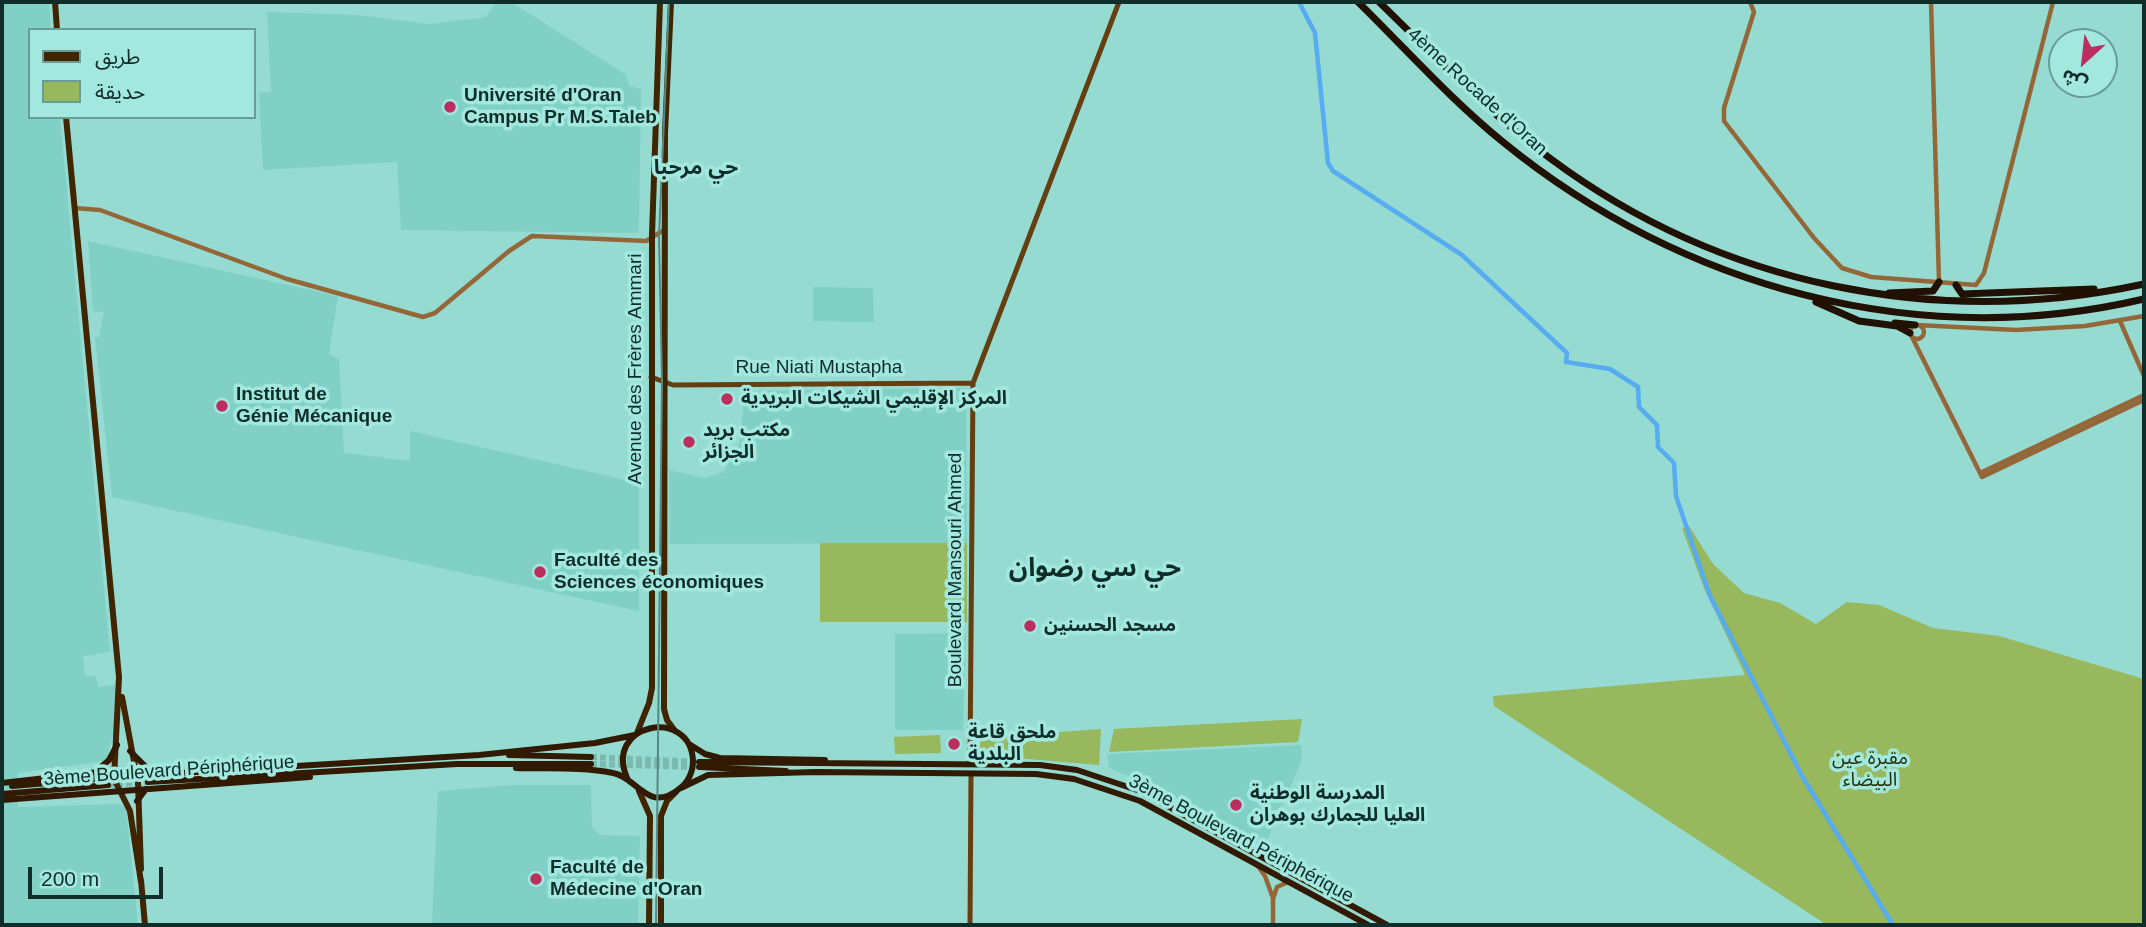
<!DOCTYPE html>
<meta charset="utf-8">
<style>
body{margin:0}
#map{position:relative;width:2146px;height:927px;overflow:hidden;background:#95dbd2;font-family:Helvetica,"Noto Sans Arabic",sans-serif}
canvas{display:block}
.frame{position:absolute;inset:0;border:4px solid #102d2a;pointer-events:none}
.legend{position:absolute;left:28px;top:28px;width:228px;height:91px;box-sizing:border-box;background:#a2e8df;border:2px solid #689d97;margin:0;padding:9px 12px;list-style:none;font-size:21px;color:#102d2a}
.legend li{display:flex;align-items:center;gap:14px;height:35px}
.legend b{width:35px;border:2px solid #689d97}
.north{position:absolute;left:2048px;top:28px;width:70px;height:70px;box-sizing:border-box;background:#a2e8df;border:2px solid #689d97;border-radius:50%;rotate:207deg;font-size:19px;font-weight:700;line-height:28px;text-align:center;color:#102d2a}
.north::after{content:'';display:block;margin:auto;width:24px;height:32px;background:#bc2e5e;clip-path:polygon(50% 0,100% 100%,50% 72%,0 100%)}
.scale{position:absolute;left:28px;top:867px;width:135px;height:32px;box-sizing:border-box;border:4px solid #102d2a;border-top:0;padding-left:9px;font-size:21px;line-height:24px;white-space:nowrap;color:#102d2a;-webkit-text-stroke:5px #a2e8df;paint-order:stroke}
</style>
<div id="map">
<canvas width="2146" height="927"></canvas>
<div class="frame"></div>
<ul class="legend">
<li><b style="height:9px;background:#412400"></b>طريق</li>
<li><b style="height:19px;background:#97b85d"></b>حديقة</li>
</ul>
<div class="north">ش</div>
<div class="scale">200 m</div>
</div>
<script>
const g = document.querySelector('canvas').getContext('2d');
g.lineJoin = 'round';
function fillPath(path, color) { g.fillStyle = color; g.fill(path, 'evenodd'); }
function strokePath(path, color, width, dash) { g.strokeStyle = color; g.lineWidth = width; g.lineCap = dash ? 'butt' : 'round'; g.setLineDash(dash || []); g.stroke(path); }
function write(font, color, halo, rows, align = 'center') {
  g.font = font + ' Helvetica,"Noto Sans Arabic",sans-serif'; g.lineWidth = 7; g.setLineDash([]); g.textBaseline = 'middle'; g.strokeStyle = halo; g.fillStyle = color; for (const [text, x, y, turn = 0] of rows) {
    g.save(); g.translate(x, y); g.rotate((+turn || 0) * Math.PI / 180); g.textAlign = isNaN(turn) ? turn : align; if (halo) g.strokeText(text, 0, 0); g.fillText(text, 0, 0); g.restore();
  }
}
fillPath(new Path2D(`
 M2,2H49L51,30H30V117H60L110,652L83,656L85,676H96L98,687L115,685L116,698L114,732L107,757L103,761L18,773V807L120,804L126,808L138,925H2Z
 M496,2H511L625,74L630,86L641,89L639,233L401,230L397,162L263,170L259,93L271,92L267,12L359,15L430,24L486,17Z
 M88,241L338,296L329,354L339,359L344,453L410,461V431L639,483V611L112,497L95,337H99L104,312L93,311Z
 M813,287L873,288L874,322L813,321Z
 M966,388L967,543L670,544L669,470L704,478L723,472L739,445L745,391Z
 M966,633L963,730H895V634Z
 M1301,745L1302,760L1265,845L1164,791L1109,768L1107,754Z
 M513,785H591L592,827L600,835L640,836L638,925H439L432,922L438,791Z`), '#80d0c6');
fillPath(new Path2D(`
 M1689,526L1713,564L1744,593L1780,603L1816,624L1847,602L1879,605L1933,628L1999,636L2144,679V925H1827L1494,706L1493,696L1745,675L1704,588L1682,528Z
 M820,543H967V622H820Z
 M1302,719L1298,742L1109,752L1114,729Z
 M1101,729L1099,765L980,755V738Z
 M940,735L941,753L895,754L894,737Z`), '#97b85d');
strokePath(new Path2D(`
 M1299,2L1315,33L1328,163L1333,171L1462,255L1567,353L1566,362L1610,369L1638,387L1639,407L1657,425L1658,447L1674,463L1676,496L1710,596L1802,776L1893,925`), '#56abf1', 4.5);
strokePath(new Path2D(`
 M591,757L697,762
 M591,764L699,767
 M110,777L147,775
 M108,785L148,782`), '#7ab8b0', 6, [6, 3]);
strokePath(new Path2D(`
 M1750,2L1754,12L1724,108V121L1814,238L1842,268L1871,277L1976,285L1984,273L2053,2
 M1931,2L1939,282
 M74,208L100,210L287,279L423,317L435,313L509,251L532,236L646,241L664,230
 M2120,321L2144,376
 M1910 332a7 7 0 1 1 14 0a7 7 0 1 1-14 0Z
 M1917,325L2016,330L2085,326L2144,316
 M1912,337L1982,477L2144,400
 M1980,473L2144,395
 M1257,865L1265,876L1273,898
 M1273,925V899L1277,887L1288,882`), '#946738', 4.5);
strokePath(new Path2D(`
 M651,377L673,385L973,383
 M970,764L973,383L1119,2
 M970,925L971,774`), '#653f12', 5);
strokePath(new Path2D(`
 M55,2L57,30
 M671,2L665,133L664,709L667,720L675,731
 M66,117L119,677L114,779L130,811L141,882
 M122,697L138,783L141,869
 M637,733L649,703L652,688V235L660,2
 M639,791L650,816L649,925
 M141,880L145,925
 M661,925V816L667,801L676,792`), '#412400', 6);
strokePath(new Path2D(`
 M689,744L705,754L720,758L825,760
 M130,751L148,769
 M509,755L591,757
 M699,762L1040,765L1077,770L1140,791L1387,925
 M699,767L786,771
 M516,768C548,769 582,767 613,773C637,777 648,814 679,789C688,783 693,772 693,761C691,706 601,723 628,780
 M94,773L109,760L117,745
 M147,775L479,755L595,743L635,735
 M148,782L457,764H591
 M2,783L125,769L165,770
 M12,786L108,778
 M681,788L708,775L816,772L1036,774L1074,779L1140,801L1368,925
 M2,794L108,785
 M2,800L310,777
 M137,801L146,789`), '#311a01', 6);
strokePath(new Path2D(`
 M1358,2C1405,48 1451,100 1503,142C1682,288 1917,352 2144,299
 M1379,2C1435,56 1488,113 1551,159C1722,286 1937,329 2144,284
 M1956,285L1962,294L2094,289
 M1889,293L1933,291L1939,282
 M1816,302L1859,321L1897,326L1910,333
 M1895,323L1915,325`), '#211102', 7);
strokePath(new Path2D(`
 M656,925L662,380L659,237L669,2`), '#568882', 2);
for (const [x, y, r, color] of [
 [450,107,7,"#bc2e5e"],
 [727,399,7,"#bc2e5e"],
 [222,406,7,"#bc2e5e"],
 [689,442,7,"#bc2e5e"],
 [540,572,7,"#bc2e5e"],
 [1030,626,7,"#bc2e5e"],
 [954,744,7,"#bc2e5e"],
 [1236,805,7,"#bc2e5e"],
 [536,879,7,"#bc2e5e"]
]) { const dot = new Path2D(); dot.arc(x, y, r, 0, 2 * Math.PI); g.fillStyle = color; g.fill(dot); strokePath(dot, '#a2e8df', 2.5); }
write('19px', '#102d2a', '#a2e8df', [
 ["4ème Rocade d'Oran",1477,92,42],
 ["Rue Niati Mustapha",819,368],
 ["Avenue des Frères Ammari",636,369,-90],
 ["Boulevard Mansouri Ahmed",956,570,-90],
 ["3ème Boulevard Périphérique",169,771,-4],
 ["3ème Boulevard Périphérique",1241,839,28]
]);
write('bold 19px', '#102d2a', '#a2e8df', [
 ["Université d'Oran",464,96],
 ["Campus Pr M.S.Taleb",464,118],
 ["Institut de",236,395],
 ["Génie Mécanique",236,417],
 ["المركز الإقليمي الشيكات البريدية",741,399],
 ["مكتب بريد",703,431],
 ["الجزائر",703,453],
 ["Faculté des",554,561],
 ["Sciences économiques",554,583],
 ["مسجد الحسنين",1044,626],
 ["ملحق قاعة",968,733],
 ["البلدية",968,755],
 ["المدرسة الوطنية",1250,794],
 ["العليا للجمارك بوهران",1250,816],
 ["Faculté de",550,868],
 ["Médecine d'Oran",550,890]
], 'left');
write('19px', '#253209', '#a2e8df', [
 ["مقبرة عين",1870,759],
 ["البيضاء",1870,781]
]);
write('bold 21px', '#102d2a', '#a2e8df', [
 ["حي مرحبا",696,168]
]);
write('bold 26px', '#102d2a', '#a2e8df', [
 ["حي سي رضوان",1095,569]
]);
</script>
